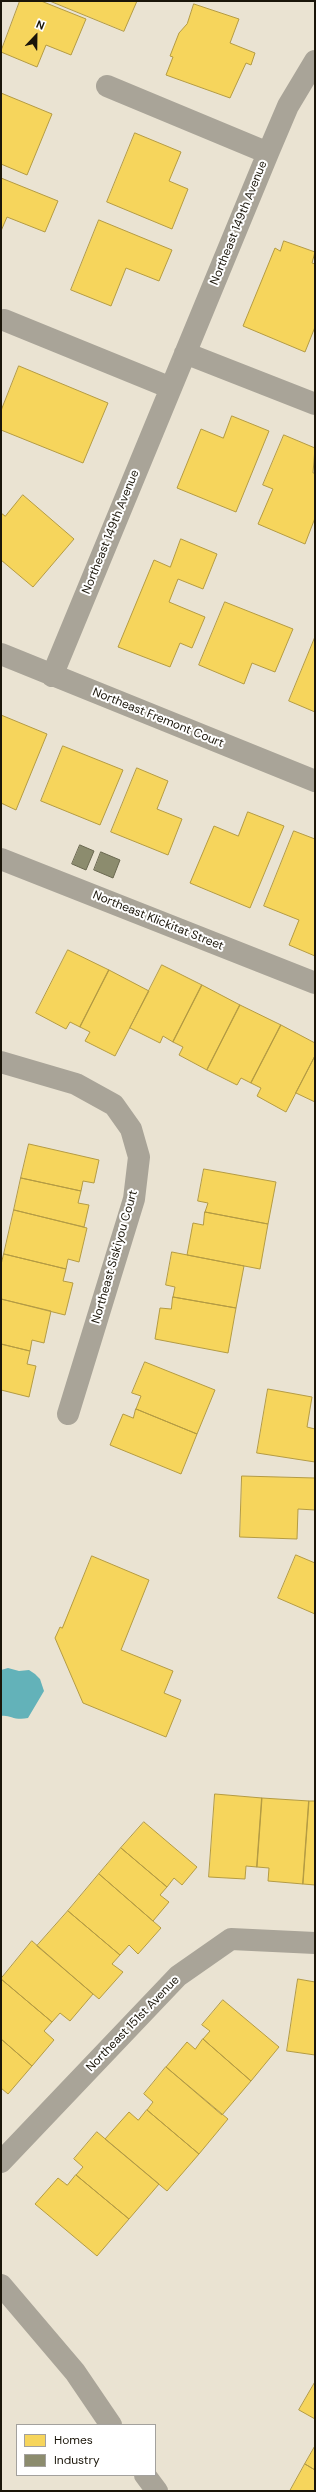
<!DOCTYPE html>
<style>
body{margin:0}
#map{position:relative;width:316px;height:2492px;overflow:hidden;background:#eae3d2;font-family:"DM Sans",sans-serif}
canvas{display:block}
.frame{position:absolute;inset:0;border:2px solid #1a1509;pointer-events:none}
.legend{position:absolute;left:16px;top:2424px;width:140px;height:52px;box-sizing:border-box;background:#fff;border:1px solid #a3a19d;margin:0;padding:5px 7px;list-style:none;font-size:12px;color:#1a1509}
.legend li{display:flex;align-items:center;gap:8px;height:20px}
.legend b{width:20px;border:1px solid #a3a19d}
.north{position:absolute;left:16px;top:16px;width:40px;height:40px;-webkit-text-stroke:3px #fff;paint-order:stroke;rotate:22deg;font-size:11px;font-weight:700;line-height:16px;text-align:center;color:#1a1509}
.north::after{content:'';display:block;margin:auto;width:14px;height:18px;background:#1a1509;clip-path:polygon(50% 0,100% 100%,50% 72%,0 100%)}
</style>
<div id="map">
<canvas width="316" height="2492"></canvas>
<div class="frame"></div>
<ul class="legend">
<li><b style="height:11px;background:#f6d55c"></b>Homes</li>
<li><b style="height:11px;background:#8c8c6e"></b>Industry</li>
</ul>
<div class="north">N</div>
</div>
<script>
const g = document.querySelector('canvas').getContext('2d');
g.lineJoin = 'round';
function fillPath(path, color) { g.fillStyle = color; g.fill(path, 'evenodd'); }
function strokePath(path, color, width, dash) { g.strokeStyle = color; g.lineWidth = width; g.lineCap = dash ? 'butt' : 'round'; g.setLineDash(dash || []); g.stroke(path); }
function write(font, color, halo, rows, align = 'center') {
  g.font = font + ' "DM Sans",sans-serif'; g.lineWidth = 4; g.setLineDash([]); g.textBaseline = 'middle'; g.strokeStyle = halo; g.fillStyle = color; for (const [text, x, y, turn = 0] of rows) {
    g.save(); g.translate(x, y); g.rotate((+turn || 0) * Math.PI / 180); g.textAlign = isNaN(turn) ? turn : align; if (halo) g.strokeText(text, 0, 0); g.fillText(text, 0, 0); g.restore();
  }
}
fillPath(new Path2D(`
 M8,1668L19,1671L29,1670L35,1674L40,1679L44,1691L28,1718C14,1721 9,1714 1,1716V1670Z`), '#63b2b9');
const homes = new Path2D(`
 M20,1H41L86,19L71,55L46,45L37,67L1,52Z
 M50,1H137L124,31Z
 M194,4L239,19L230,43L255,53L251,65L246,63L230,98L166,75L173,57L170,56L179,33L187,24Z
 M1,93L52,114L27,175L1,164Z
 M135,133L181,152L169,181L188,189L172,229L107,202Z
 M1,178L58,201L45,232L7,217L1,231Z
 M99,220L172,250L159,281L126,268L111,306L71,290Z
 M284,241L315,252L312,263L315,264V327L305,352L243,326L275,248L280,251Z
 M19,366L108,403L83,463L1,430V411Z
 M232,416L269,431L236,512L177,488L201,429L223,438Z
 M284,435L315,448L313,473H315V518L305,544L258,524L273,489L263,485Z
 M23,495L74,539L33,587L1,560V513L5,516Z
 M181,539L217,554L203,589L178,579L169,602L205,617L192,648L180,643L170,667L118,647L154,560L170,567Z
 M225,602L293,629L275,672L252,663L244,684L199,665Z
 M315,637V712L289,701Z
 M1,715L47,734L16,810L1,803Z
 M63,746L123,770L100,825L41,801Z
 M137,768L168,781L157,809L182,819L168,855L111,832Z
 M248,812L284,826L250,908L190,883L214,826L238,836Z
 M294,831L315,839V956L289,945L299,920L264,906Z
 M68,950L109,970L80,1027L70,1022L66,1029L36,1013Z
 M162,965L202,985L173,1042L163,1036L160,1043L130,1028Z
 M109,970L149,991L115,1056L85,1041L90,1032L80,1027Z
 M202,985L240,1005L207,1070L179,1055L183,1047L173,1042Z
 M240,1005L281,1025L251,1083L241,1078L237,1085L207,1070Z
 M281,1025L315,1043V1056L286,1112L257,1096L261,1088L251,1083Z
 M315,1056V1102L296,1093Z
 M29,1144L99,1160L94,1183L83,1181L81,1191L21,1178Z
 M204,1169L276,1182L268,1224L205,1212L208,1203L198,1201Z
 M21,1178L81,1191L78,1203L89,1205L84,1227L14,1210Z
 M14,1210L87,1228L79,1262L68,1259L66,1269L4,1254Z
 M205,1212L268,1224L260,1269L187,1255L193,1223L203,1225Z
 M172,1252L244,1266L236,1308L173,1297L175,1287L166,1285Z
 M4,1254L66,1269L63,1281L73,1283L65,1315L1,1299V1265Z
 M173,1297L236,1308L228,1353L155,1339L160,1308L171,1309Z
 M1,1299L51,1311L44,1343L32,1340L30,1351L1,1344Z
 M1,1344L30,1351L27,1364L36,1366L29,1397L1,1390Z
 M145,1362L215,1390L197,1434L136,1409L141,1396L132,1393Z
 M268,1389L312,1397L307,1427L315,1429V1462L257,1453Z
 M136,1409L197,1434L181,1474L110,1445L123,1414L133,1418Z
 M242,1476L315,1478V1510L298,1509L297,1539L240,1537Z
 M296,1555L315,1563V1614L278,1598Z
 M92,1556L149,1580L121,1650L173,1671L164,1693L181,1700L166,1737L83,1703L55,1638L60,1627L62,1628Z
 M215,1794L262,1798L257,1867L246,1866L245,1879L209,1877Z
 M262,1798L309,1801L303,1884L268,1881L269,1868L257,1867Z
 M309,1801H315V1885L303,1884Z
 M144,1822L197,1867L182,1885L174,1878L167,1887L121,1848Z
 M121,1848L167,1887L160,1895L169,1902L153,1921L99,1874Z
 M99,1874L161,1928L138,1954L129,1945L120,1955L68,1911Z
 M68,1911L120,1955L112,1964L123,1972L99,1999L37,1946Z
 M32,1941L93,1994L70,2021L60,2013L52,2022L1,1979Z
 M1,1979L52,2022L44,2031L54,2040L32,2066L1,2039Z
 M298,1979L315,1982V2055L287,2051Z
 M223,2000L279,2047L251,2081L203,2039L210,2031L202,2025Z
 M1,2039L32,2066L8,2094L1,2088Z
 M203,2039L251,2081L222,2115L166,2067L187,2042L195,2049Z
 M166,2067L228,2119L199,2154L147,2110L153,2102L144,2094Z
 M147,2110L199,2154L167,2191L105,2139L129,2112L138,2120Z
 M97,2132L159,2184L129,2219L76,2175L83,2167L74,2159Z
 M76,2175L129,2219L97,2256L35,2204L58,2178L67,2185Z
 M315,2382V2419L299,2410Z
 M315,2446V2470L305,2464Z
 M305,2464L315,2470V2491H290Z`);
fillPath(homes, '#f6d55c');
strokePath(homes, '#b49b43', 1);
const industry = new Path2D(`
 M80,845L94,851L86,870L72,864Z
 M101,852L120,860L113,878L94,870Z`);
fillPath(industry, '#8c8c6e');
strokePath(industry, '#6a6850', 1);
strokePath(new Path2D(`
 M107,86L268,153
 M4,320L171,388
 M185,353L315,404
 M1,654L315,781
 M52,676L268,153L288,106L315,61
 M1,859L315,983
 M1,1062L76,1084L114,1105L131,1129L139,1157L134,1199L68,1414
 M1,2162L178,1976L231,1939L315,1943
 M1,2285L75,2372L111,2425
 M145,2475L157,2491`), '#a9a498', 22);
write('12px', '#1a1509', '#fff', [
 ["Northeast 149th Avenue",239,223,-68],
 ["Northeast 149th Avenue",111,532,-68],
 ["Northeast Fremont Court",158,718,22],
 ["Northeast Klickitat Street",158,921,22],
 ["Northeast Siskiyou Court",115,1257,-74],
 ["Northeast 151st Avenue",133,2024,-46]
]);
</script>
